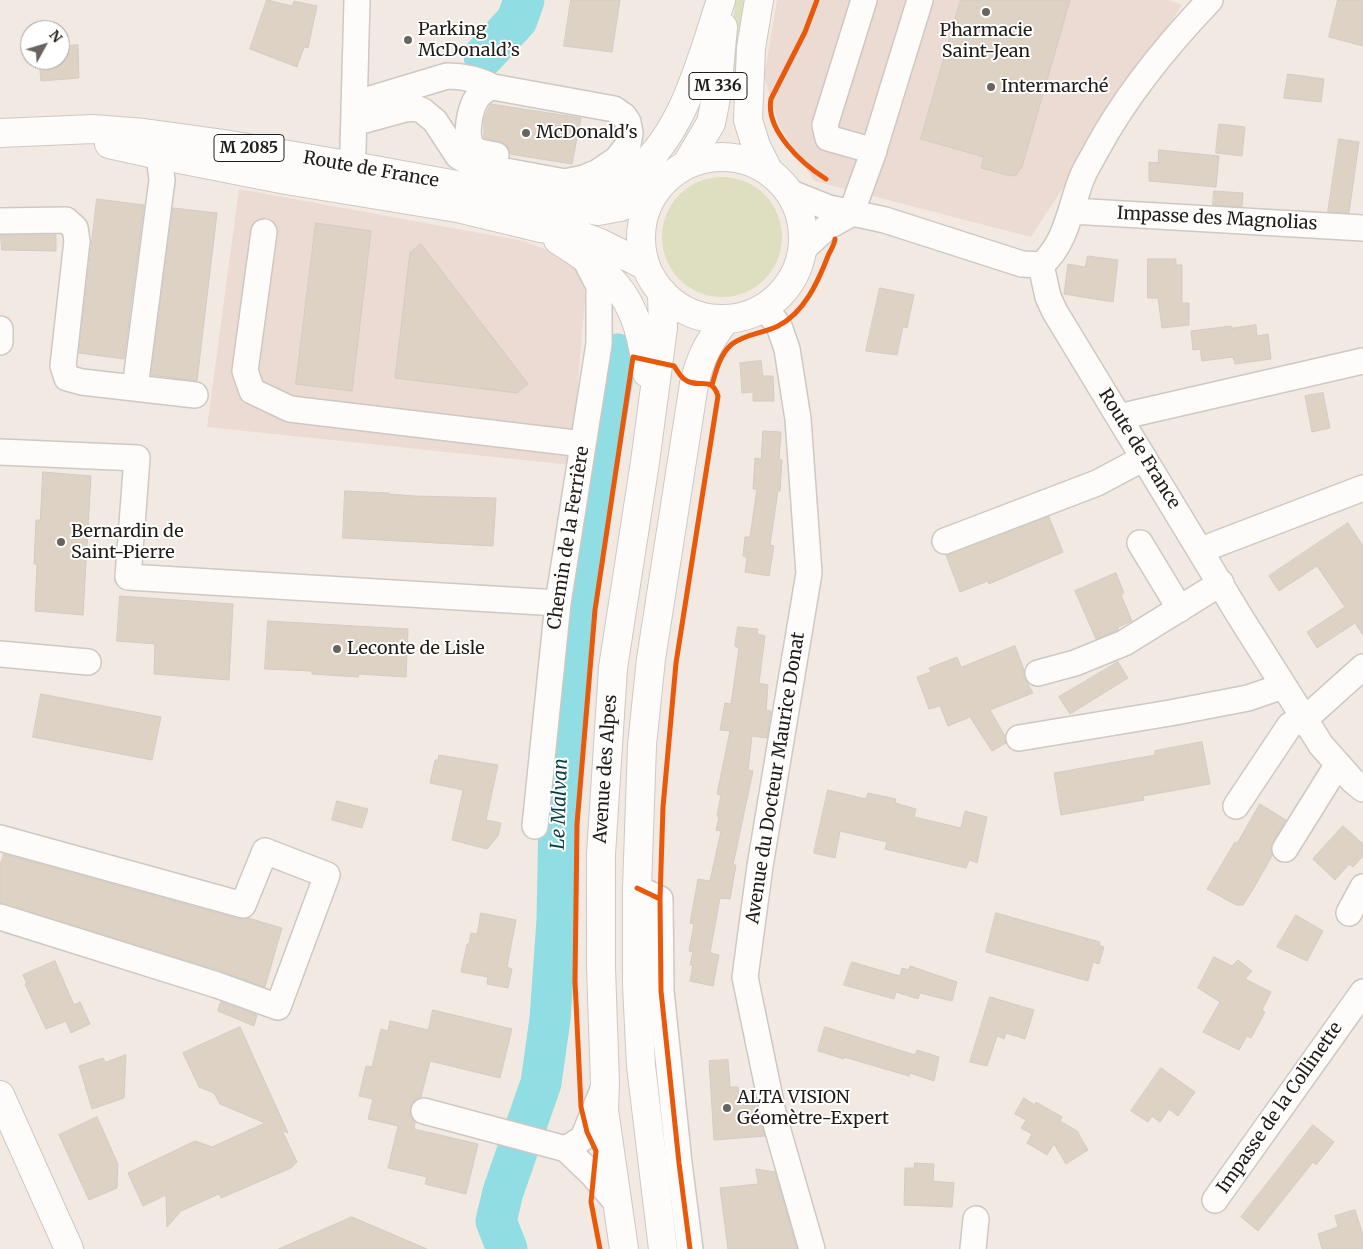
<!DOCTYPE html>
<meta charset="utf-8">
<style>
body{margin:0}
#map{position:relative;width:1363px;height:1249px;overflow:hidden;background:#f2eae2;font-family:Merriweather,serif}
canvas{display:block}
.north{position:absolute;left:20px;top:20px;width:50px;height:50px;box-sizing:border-box;background:#fff;border:1px solid #a6a4a2;border-radius:50%;rotate:51deg;font-size:14px;font-weight:700;line-height:20px;text-align:center;color:#211c17}
.north::after{content:'';display:block;margin:auto;width:18px;height:22px;background:#6a645e;clip-path:polygon(50% 0,100% 100%,50% 72%,0 100%)}
</style>
<div id="map">
<canvas width="1363" height="1249"></canvas>
<div class="north">N</div>
</div>
<script>
const g = document.querySelector('canvas').getContext('2d');
g.lineJoin = 'round';
function fillPath(path, color) { g.fillStyle = color; g.fill(path, 'evenodd'); }
function strokePath(path, color, width, dash) { g.strokeStyle = color; g.lineWidth = width; g.lineCap = dash ? 'butt' : 'round'; g.setLineDash(dash || []); g.stroke(path); }
function write(font, color, halo, rows, align = 'center') {
  g.font = font + ' Merriweather,serif'; g.lineWidth = 4; g.setLineDash([]); g.textBaseline = 'middle'; g.strokeStyle = halo; g.fillStyle = color; for (const [text, x, y, turn = 0] of rows) {
    g.save(); g.translate(x, y); g.rotate((+turn || 0) * Math.PI / 180); g.textAlign = isNaN(turn) ? turn : align; if (halo) g.strokeText(text, 0, 0); g.fillText(text, 0, 0); g.restore();
  }
}
fillPath(new Path2D(`
 M777,0H1169L1182,5L1031,237L814,181L779,125L764,77Z
 M239,189L524,241L557,254L583,276L585,299L571,465L207,427Z`), '#ecdbd3');
fillPath(new Path2D(`
 M735,0H748L734,83L730,82Z
 M662 237a60 60 0 1 1 120 0a60 60 0 1 1-120 0Z`), '#dedec1');
strokePath(new Path2D(`
 M484,56L517,20L524,0
 M507,1249L496,1221L503,1192L541,1083L550,1019L557,920L560,765L576,595L617,354`), '#90dde3', 41);
const building = new Path2D(`
 M267,0L292,6L294,1L317,6L308,48L304,47L297,67L250,49Z
 M571,0H620L612,52L564,46Z
 M961,0H1070L1022,167L1016,175L1011,176L981,168L984,157L921,139Z
 M1338,0H1363V46L1329,37Z
 M78,45L79,78L41,81L39,60H60V47Z
 M1288,74L1324,79L1321,102L1284,98Z
 M491,104L581,118L572,164L510,154L509,149L505,144L484,138V119Z
 M1219,124L1245,127L1242,156L1216,153Z
 M1339,139L1359,142L1349,213L1328,212Z
 M1159,150L1219,156L1216,187L1149,181V162L1158,163Z
 M1214,191L1243,193L1242,207L1213,205Z
 M97,199L144,205L124,359L79,353Z
 M173,208L217,213L197,381L151,375Z
 M316,223L371,231L352,391L296,384Z
 M1,235H56V251L2,250Z
 M421,244L528,384L517,393L395,378L410,253Z
 M1088,256L1118,260L1113,302L1064,294L1068,264L1085,267Z
 M1148,259H1176V265H1182V303H1189V325L1162,328L1158,298H1148Z
 M880,288L914,295L907,328L903,327L897,355L866,351Z
 M1256,325L1257,336L1268,334L1271,359L1235,364L1233,357L1202,361L1200,349L1193,350L1191,331L1231,326L1232,328Z
 M761,361L763,376H773L774,401H753V392L742,393L740,363Z
 M1323,393L1330,428L1312,432L1305,396Z
 M763,431L781,432L779,459L782,460L780,491H778L770,545L774,546L769,576L745,572L747,558L743,556L745,537H750L757,489H753L755,458L761,459Z
 M43,472L91,476L83,615L35,611L37,564H34L36,520H40Z
 M345,491L389,493V494L414,496L496,498L493,546L343,538Z
 M1049,517L1063,552L989,584L988,581L960,592L946,555Z
 M1348,523L1363,546V635L1355,623L1317,648L1307,632L1345,607L1317,566L1279,591L1269,576Z
 M1116,573L1124,593L1121,595L1132,621L1118,627V630L1096,639L1075,591Z
 M120,596L233,604L229,680L154,674L155,644L117,641Z
 M268,621L408,629L406,677L359,674L358,677L312,674V671L265,669Z
 M738,627L758,629L757,634L765,636L759,683L768,685L766,710L771,711L767,738L752,736L748,770L753,771L733,865H736L730,899L720,898L710,953L719,955L713,986L690,981L693,965H690L693,952L689,951L694,924L690,923L698,879L710,881L721,831L716,830L719,817L717,816L721,795L717,794L730,731L720,730L725,703L731,704L739,648L735,646Z
 M1015,646L1024,670V677L1033,693L990,710L1005,736L1006,743L992,751L970,717L948,726L940,706L929,709L917,677L931,672L929,668L957,657L961,667Z
 M1118,662L1128,678L1070,714L1059,697Z
 M41,694L161,717L152,760L33,737Z
 M1202,742L1210,784L1143,796L1144,800L1061,815L1054,773L1155,755V751Z
 M439,755L498,765L486,820L501,823L498,836L487,849L452,840L463,790L430,783L435,760H438Z
 M828,790L866,799L868,793L896,799L895,803L916,809L914,817L961,828L965,811L987,817L977,863L969,860L966,868L885,849L887,842L840,831L835,858L814,853Z
 M337,801L368,809L362,828L332,820Z
 M1260,804L1286,820L1273,842L1271,849L1272,856L1252,891L1243,905H1236L1207,889L1235,842L1237,843Z
 M1343,826L1363,844V856L1353,867L1349,864L1335,880L1313,859Z
 M4,854L239,919L248,918L282,928L265,987L221,971L0,903V866Z
 M481,913L516,920L507,967L512,969L508,988L487,984L488,977L461,972L467,944H469L471,933L477,934Z
 M996,913L1100,942L1099,945L1104,947L1099,964L1093,962L1088,981L986,952Z
 M1296,915L1323,931L1307,961L1277,947Z
 M1214,957L1232,966L1238,960L1252,971L1245,979L1271,992L1262,1010L1265,1012L1251,1038L1247,1036L1239,1050L1203,1032L1220,1002L1198,988Z
 M55,961L74,1005L80,1002L90,1024L71,1033L66,1021L46,1029L25,984H27L23,975Z
 M852,962L900,976L902,968L909,970L910,966L957,982L952,1001L920,993L918,999L896,992L894,999L844,985Z
 M990,997L1034,1010L1025,1039L1006,1033L1004,1039L997,1036L987,1066L970,1062Z
 M221,1002L257,1015L254,1026L218,1011Z
 M433,1010L512,1029L500,1078L430,1061L421,1097L414,1101L410,1107V1115L415,1122L414,1129L478,1144L466,1194L425,1184L427,1177L388,1168L398,1126L368,1119L373,1099L359,1096L366,1066L372,1067L381,1029L388,1031L390,1021L428,1030Z
 M240,1027L288,1133L282,1130L297,1162L291,1168L221,1198L219,1194L181,1211L167,1227L166,1195L143,1206L128,1173L195,1141L212,1147L265,1123L220,1104L214,1093L199,1087L183,1053Z
 M825,1027L915,1055L917,1050L939,1057L934,1081L910,1073L909,1076L844,1057V1059L818,1051Z
 M126,1055L124,1098L92,1109L79,1066L103,1058L105,1062Z
 M728,1060L730,1087H738L739,1097H742L743,1105L757,1104L765,1136L714,1140L709,1061Z
 M1161,1068L1195,1092L1178,1116L1169,1109L1160,1122L1152,1116L1148,1122L1131,1111Z
 M1024,1098L1035,1105L1036,1102L1062,1117L1060,1121L1077,1131L1088,1150L1066,1164L1054,1144L1047,1155L1027,1143L1032,1134L1021,1128L1026,1120L1015,1114Z
 M97,1117L118,1164L117,1188L89,1200L59,1135Z
 M1313,1125L1334,1142L1316,1165L1313,1162L1258,1231L1241,1217Z
 M915,1163L934,1164L933,1181L954,1183L952,1207L904,1205L905,1168H914Z
 M756,1169L775,1172L797,1249H728L720,1188L758,1184Z
 M1355,1210L1363,1235V1249H1322L1318,1234L1338,1227L1335,1216Z
 M352,1217L427,1249H279Z`);
fillPath(building, '#ded2c5');
strokePath(building, '#d2cbc5', 1);
const minor = new Path2D(`
 M864,0L825,125L828,138L874,151
 M493,87C486,89 481,92 477,98C470,108 463,140 474,149C479,153 490,154 496,155
 M354,123L405,109L416,108L423,111L435,121L458,156L473,165L565,182L584,178L598,172L617,159L628,145L630,133L628,122L624,116L614,109L493,87C478,79 464,76 447,76L354,104
 M351,185L353,149L357,0
 M789,192L829,208L885,220L1022,264L1041,265
 M1072,211L1363,228
 M851,214L872,156L920,0
 M0,221L66,220L75,228L77,241L63,366L67,378L82,382L195,395
 M264,232L245,371L252,391L290,409L583,444
 M802,250L827,227L851,214
 M1041,265L1048,297L1055,312L1239,615L1321,745L1352,780L1363,789
 M1041,265C1066,244 1070,209 1081,180C1085,169 1092,159 1097,149C1125,97 1169,43 1210,0
 M764,307L779,326L787,349L798,419L809,573L760,866L745,977L774,1117L812,1249
 M0,329V342
 M135,388L162,180L159,155
 M1119,417L1363,361
 M0,452L137,458L128,577L558,603
 M945,541L1097,483L1144,458
 M1140,543L1180,609
 M1201,550L1363,488
 M0,654L88,662
 M1038,673L1075,663L1124,643L1221,583
 M1019,738L1170,713L1248,698L1283,686
 M1236,806L1290,725L1305,719L1363,667
 M535,826L558,603L599,344V286L584,257
 M0,838L243,905L265,851L327,875L278,1007L217,985L0,917
 M1285,849L1338,764
 M637,888L660,899L661,991L679,1163L690,1249
 M1349,913L1363,887
 M424,1111L566,1149L593,1175L616,1202
 M566,1149L583,1138L604,1087
 M1215,1200L1363,992
 M973,1249L976,1219`);
const major = new Path2D(`
 M759,0L751,48L748,120L756,146L769,172
 M0,133L93,129L144,133L224,144L353,166L598,211L620,207L655,191
 M109,144L159,155L286,180L457,208L540,228L573,233L600,243L646,266
 M641 238a81 81 0 1 1 162 0a81 81 0 1 1-162 0Z
 M686,165L711,123L717,93L723,27
 M569,200C589,194 608,191 626,179C682,142 701,60 721,0
 M558,240C620,278 638,301 647,373
 M0,1095L69,1249
 M624,1249L604,1110L605,1083L601,968V854L613,668L645,462L663,328L662,292
 M663,1249L641,1066L637,985V888L642,745L651,659L694,384C701,355 709,342 726,319`);
strokePath(minor, '#cec8c2', 28);
strokePath(major, '#cec8c2', 30);
strokePath(minor, '#fdfcfb', 25);
strokePath(major, '#fdfcfb', 28);
strokePath(new Path2D(`
 M817,0L805,32L771,99C765,130 802,164 826,179
 M712,385C716,371 720,354 732,344C745,334 764,333 778,326C804,313 818,282 828,256C830,251 835,244 835,239
 M637,888L660,899L661,991L679,1163L690,1249
 M600,1249L591,1202L596,1151L587,1132L581,1107L575,981L577,824L595,610L633,357L674,366C677,370 680,376 684,379C698,390 711,374 718,396L676,663L663,807L660,899`), '#e8590c', 5);
for (const [x, y, r, color] of [
 [986,12,5,"#6a645e"],
 [408,40,5,"#6a645e"],
 [991,87,5,"#6a645e"],
 [526,133,5,"#6a645e"],
 [61,542,5,"#6a645e"],
 [337,649,5,"#6a645e"],
 [727,1108,5,"#6a645e"]
]) { const dot = new Path2D(); dot.arc(x, y, r, 0, 2 * Math.PI); g.fillStyle = color; g.fill(dot); strokePath(dot, '#fff', 2); }
for (const [x, y, w] of [
 [718,86,58],
 [249,148,70]
]) { const box = new Path2D(); box.roundRect(x - w / 2, y - 13.5, w, 27, 4); g.fillStyle = '#fff'; g.fill(box); strokePath(box, '#211c17', 1); }
write('bold 16px', '#211c17', null, [
 ["M 336",718,86],
 ["M 2085",249,148]
]);
write('18px', '#211c17', '#fff', [
 ["Parking",418,30],
 ["McDonald’s",418,51],
 ["Pharmacie",986,31,"center"],
 ["Saint-Jean",986,52,"center"],
 ["Intermarché",1001,87],
 ["McDonald's",536,133],
 ["Bernardin de",71,532],
 ["Saint-Pierre",71,553],
 ["Leconte de Lisle",347,649],
 ["ALTA VISION",737,1098],
 ["Géomètre-Expert",737,1119]
], 'left');
write('18px', '#211c17', '#fff', [
 ["Route de France",371,170,10],
 ["Impasse des Magnolias",1217,219,3],
 ["Route de France",1139,449,58],
 ["Chemin de la Ferrière",569,538,-81],
 ["Avenue des Alpes",606,769,-86],
 ["Avenue du Docteur Maurice Donat",776,778,-81],
 ["Impasse de la Collinette",1280,1108,-55]
]);
write('italic 19px', '#073f43', '#fff', [
 ["Le Malvan",560,804,-88]
]);
</script>
